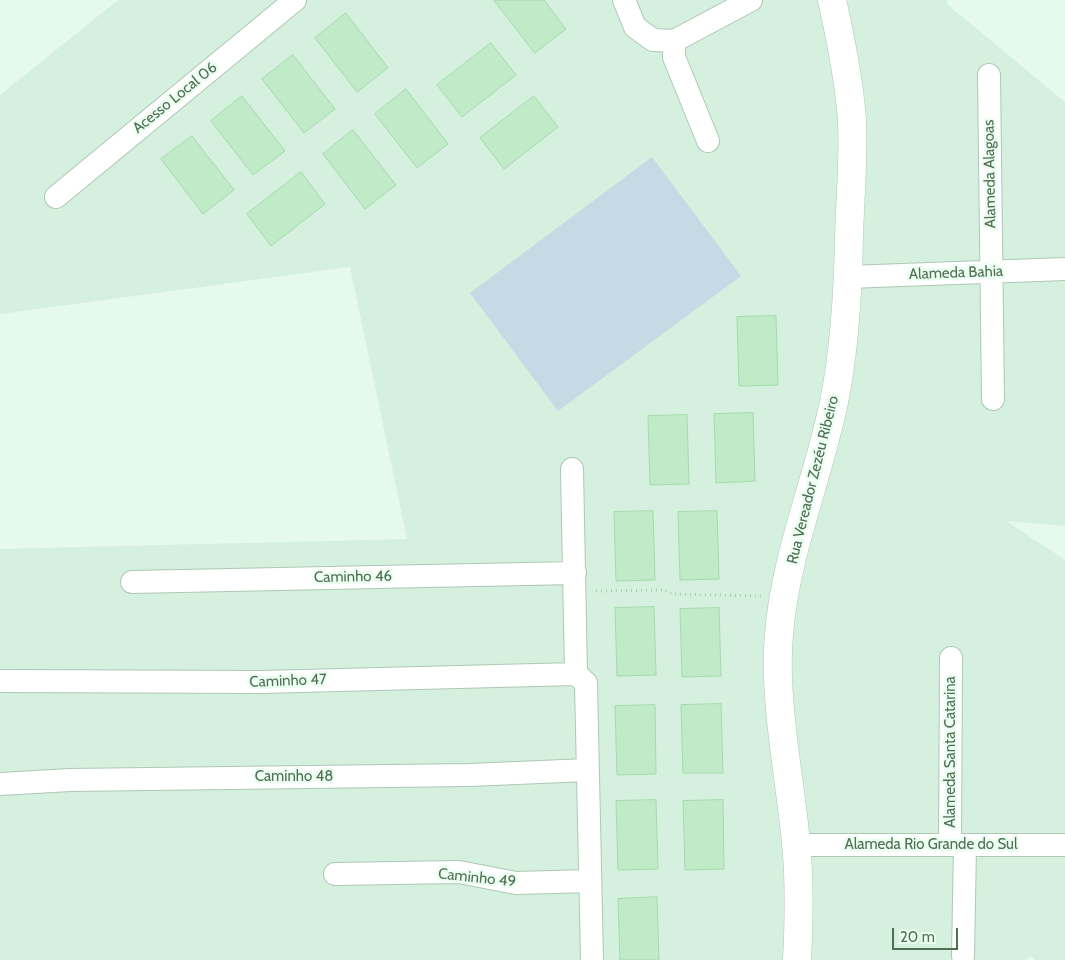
<!DOCTYPE html>
<meta charset="utf-8">
<style>
body{margin:0}
#map{position:relative;width:1065px;height:960px;overflow:hidden;background:#e6f9ed;font-family:Cabin,sans-serif}
canvas{display:block}
.scale{position:absolute;left:892px;top:928px;width:66px;height:22px;box-sizing:border-box;border:2px solid #4e6f52;border-top:0;padding-left:6px;font-size:15px;line-height:18px;white-space:nowrap;color:#4e6f52;-webkit-text-stroke:4px #ecfdf2;paint-order:stroke}
</style>
<div id="map">
<canvas width="1065" height="960"></canvas>
<div class="scale">20 m</div>
</div>
<script>
const g = document.querySelector('canvas').getContext('2d');
g.lineJoin = 'round';
function fillPath(path, color) { g.fillStyle = color; g.fill(path, 'evenodd'); }
function strokePath(path, color, width, dash) { g.strokeStyle = color; g.lineWidth = width; g.lineCap = dash ? 'butt' : 'round'; g.setLineDash(dash || []); g.stroke(path); }
function write(font, color, halo, rows, align = 'center') {
  g.font = font + ' Cabin,sans-serif'; g.lineWidth = 5; g.setLineDash([]); g.textBaseline = 'middle'; g.strokeStyle = halo; g.fillStyle = color; for (const [text, x, y, turn = 0] of rows) {
    g.save(); g.translate(x, y); g.rotate((+turn || 0) * Math.PI / 180); g.textAlign = isNaN(turn) ? turn : align; if (halo) g.strokeText(text, 0, 0); g.fillText(text, 0, 0); g.restore();
  }
}
fillPath(new Path2D(`
 M118,0H947L948,5L1065,102V526L1006,521L1065,560V960H1035L1030,956L1026,960H0V549L407,539L350,267L0,314V95Z`), '#d5f0de');
fillPath(new Path2D(`
 M652,157L741,276L558,411L470,293Z`), '#c6dae5');
const building = new Path2D(`
 M494,0H544L566,29L535,53Z
 M346,13L388,68L357,92L315,38Z
 M491,43L516,75L462,117L437,85Z
 M293,55L335,109L304,133L262,79Z
 M406,89L448,144L417,168L375,114Z
 M242,96L285,151L253,175L211,121Z
 M534,96L558,127L504,169L480,138Z
 M353,130L396,185L365,209L323,154Z
 M192,136L234,190L203,214L161,159Z
 M301,172L325,204L271,246L247,214Z
 M776,316L778,385L739,386L737,317Z
 M753,413L755,481L716,483L714,414Z
 M687,415L689,484L650,485L648,416Z
 M653,511L655,580L616,581L614,512Z
 M717,511L719,579L680,580L678,512Z
 M654,607L656,675L617,676L615,608Z
 M719,608L721,676L682,677L680,609Z
 M721,704L723,773H683L681,705Z
 M655,705L656,774L617,775L615,706Z
 M656,800L658,869L618,870L616,801Z
 M723,800L724,869L685,870L683,801Z
 M657,897L659,960H620L618,899Z`);
fillPath(building, '#c1ebc8');
strokePath(building, '#a3dcac', 1);
const street = new Path2D(`
 M624,0L635,27L653,40L674,41
 M989,75L993,399
 M708,141L674,57V41L751,0
 M56,197L295,0
 M848,277L1065,269
 M572,469L576,674L586,683L592,960
 M132,582L575,573
 M0,681L262,682L576,674
 M0,784L70,780L469,775L588,770
 M796,845H1065
 M950,845L951,658
 M335,874L459,872L516,883L590,881
 M963,956L965,846`);
const secondary = new Path2D(`
 M797,960C799,921 800,882 796,843C790,777 773,700 779,634C785,556 818,479 834,402C845,348 848,292 849,237C850,198 854,159 852,120C849,79 841,40 832,0`);
strokePath(street, '#adc9b4', 24);
strokePath(secondary, '#acccb3', 29);
strokePath(new Path2D(`
 M596,591L665,590L672,594L761,596`), '#a4d0ab', 3, [1, 4]);
strokePath(street, '#fff', 22);
strokePath(secondary, '#fff', 28);
write('15px', '#4e6f52', '#ecfdf2', [
 ["Acesso Local 06",175,98,-39],
 ["Alameda Alagoas",990,174,-91],
 ["Alameda Bahia",956,273,-2],
 ["Rua Vereador Zezéu Ribeiro",813,480,-76],
 ["Caminho 46",353,577,-1],
 ["Caminho 47",288,681,-2],
 ["Alameda Santa Catarina",951,752,-90],
 ["Caminho 48",294,777],
 ["Alameda Rio Grande do Sul",931,845],
 ["Caminho 49",477,878,6]
]);
</script>
